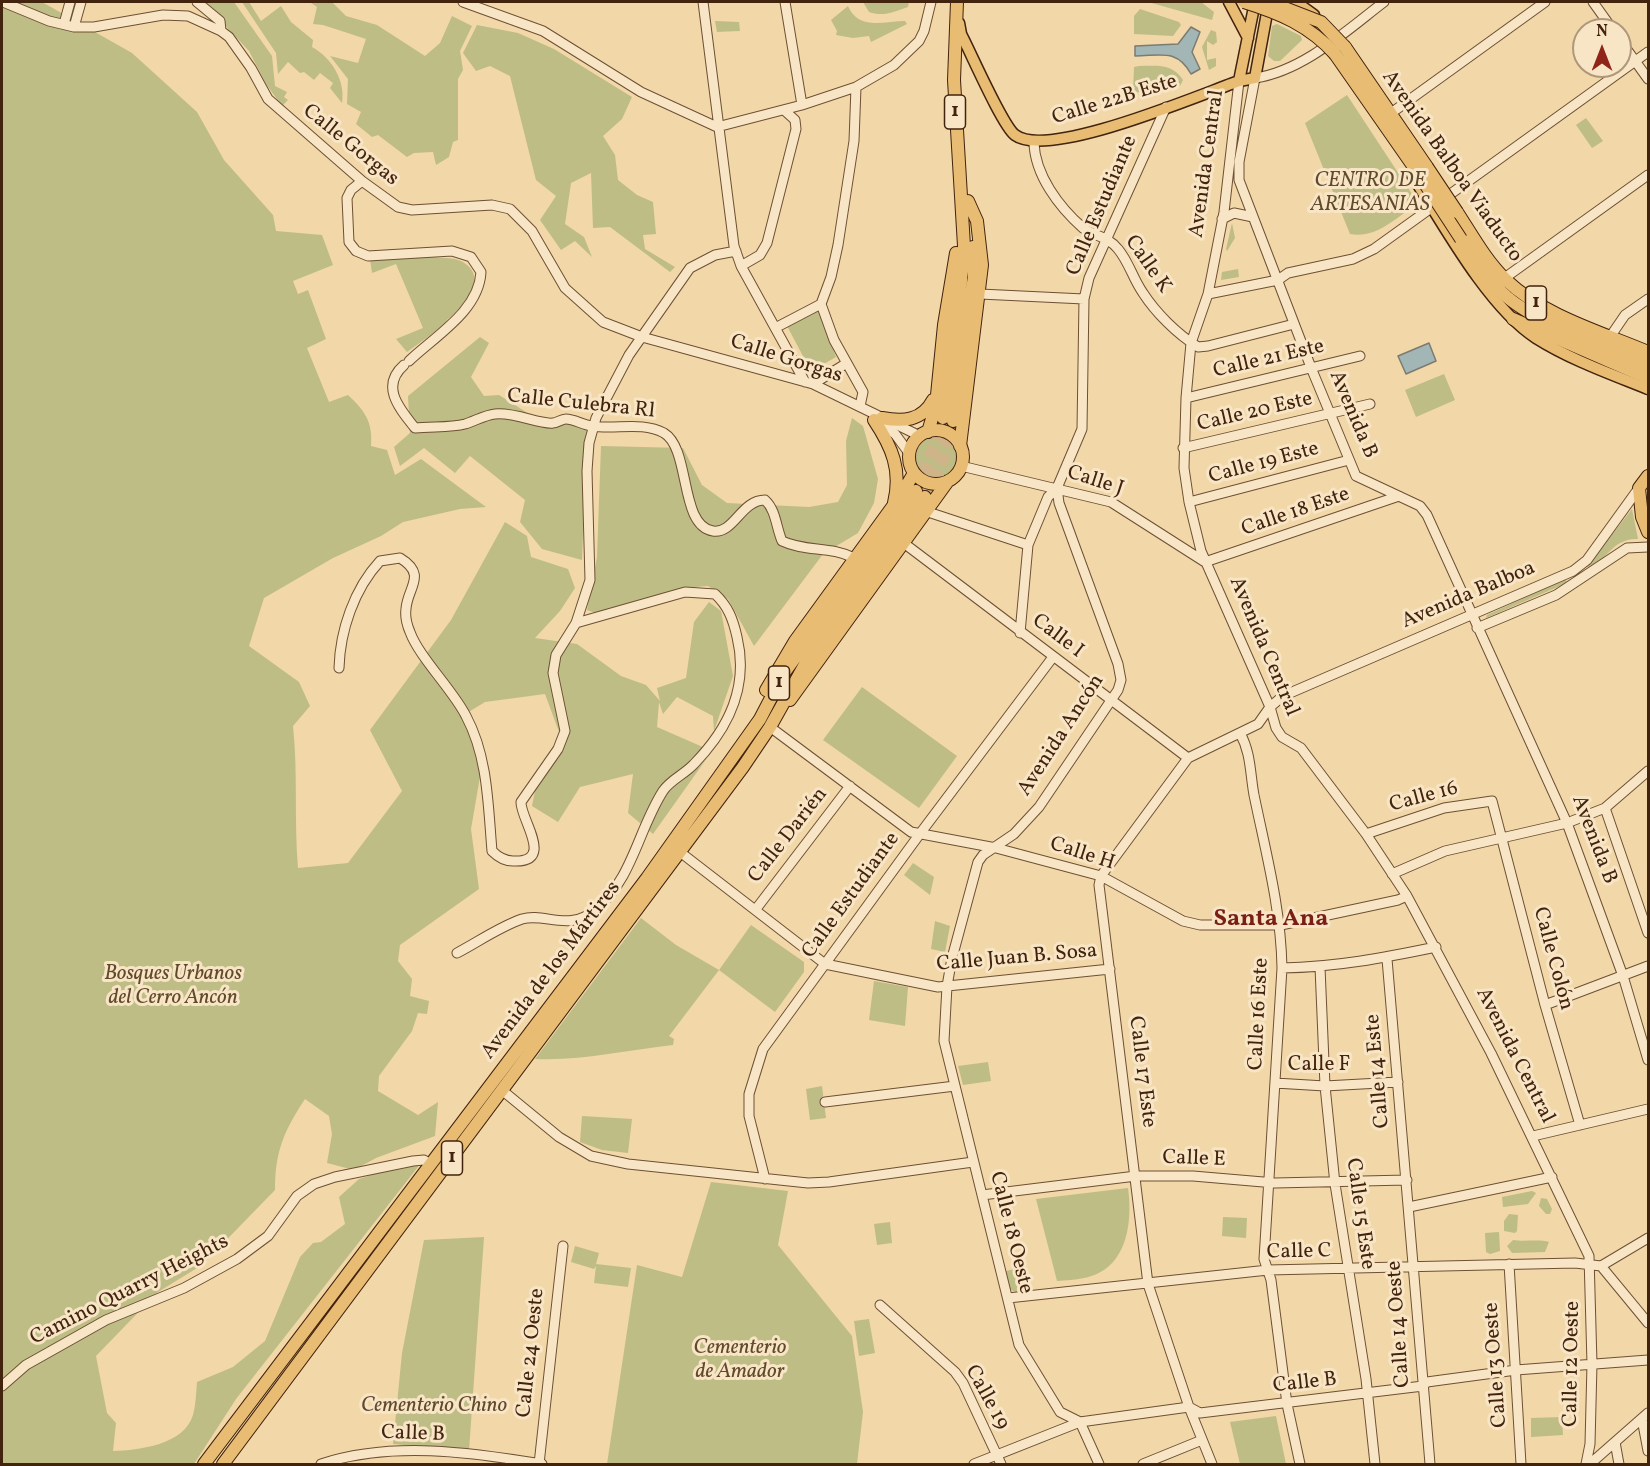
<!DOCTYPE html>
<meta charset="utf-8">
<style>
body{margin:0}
#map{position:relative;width:1650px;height:1466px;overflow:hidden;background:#f2d7a8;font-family:Vollkorn,serif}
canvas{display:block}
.frame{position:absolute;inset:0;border:3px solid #42230e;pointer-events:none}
.north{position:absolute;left:1572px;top:18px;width:60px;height:60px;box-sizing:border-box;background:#f7e5c6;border:2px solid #af977c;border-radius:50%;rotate:0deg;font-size:16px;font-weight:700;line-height:24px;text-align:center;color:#42230e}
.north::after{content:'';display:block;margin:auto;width:21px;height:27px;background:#8f2418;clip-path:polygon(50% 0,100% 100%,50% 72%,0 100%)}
</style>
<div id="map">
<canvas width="1650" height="1466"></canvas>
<div class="frame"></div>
<div class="north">N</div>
</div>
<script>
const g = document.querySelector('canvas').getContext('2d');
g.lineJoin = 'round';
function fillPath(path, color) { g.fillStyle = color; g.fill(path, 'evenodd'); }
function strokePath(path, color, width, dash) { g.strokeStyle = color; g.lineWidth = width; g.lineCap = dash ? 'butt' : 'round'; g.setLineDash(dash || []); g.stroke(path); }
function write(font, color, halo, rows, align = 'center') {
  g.font = font + ' Vollkorn,serif'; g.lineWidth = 6; g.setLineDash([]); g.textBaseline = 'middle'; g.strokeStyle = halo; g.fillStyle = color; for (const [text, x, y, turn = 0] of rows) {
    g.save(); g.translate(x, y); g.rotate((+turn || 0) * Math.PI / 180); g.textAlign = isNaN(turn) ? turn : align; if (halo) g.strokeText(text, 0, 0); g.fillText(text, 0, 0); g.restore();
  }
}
fillPath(new Path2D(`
 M2,2H42L132,53L197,112L224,160L273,215L276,231L322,235L333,265L293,281L298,294L308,290L326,339L307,348L329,402L348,395C365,411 373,422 371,446L387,450L395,475L421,459L486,507L460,509L403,522L381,536L333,558L264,598L249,646L299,682L310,706L293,726C298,773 294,820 298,868L348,863L402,791L370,730L451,620L505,522L527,536L531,557L568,569L575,588L560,611L535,638L577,644L621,676L646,685L660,701L657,688L686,678L694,622L709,602L721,611L733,676L714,731L713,716L677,697L663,714L659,702L657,727L712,751L653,834L628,813L633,774L580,787L558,822L532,806L538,776L562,740L545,694L485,702L462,716L482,765L471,829L479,889L400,945L398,961L412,979L410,996L429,1001L427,1014L418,1013L412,1031L379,1076L378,1091L418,1115L438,1102L435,1136L376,1158L354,1170L327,1163L332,1134L329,1116L305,1099C284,1131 275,1151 275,1190L202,1265L158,1292L96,1356L107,1413L116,1423L113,1451C139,1450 184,1445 193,1415C196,1404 196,1393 197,1382L233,1367L265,1341L300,1257L313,1243L321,1242L345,1224L339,1197L359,1179L425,1158L236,1399L194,1464H2Z
 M203,2H234L272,56L275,86L287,92L284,97L288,100L282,106L266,84L249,51Z
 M242,2H249L261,21L281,6L291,22L313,40L312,47C331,57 346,81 342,103L330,88L333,83L320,73L314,80L304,72L300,73L288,62L278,74L276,53Z
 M294,2H332L346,16L377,25L425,56L440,43L452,16L472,26L460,51L463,70L458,79V140L453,142L449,157L436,165L433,152L414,153L407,157L378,135L372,137L356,124L361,112L347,104L348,79L330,56L358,63L366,39L323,25L313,24L317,7L311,3Z
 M863,2H909L908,7C894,12 883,17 869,12Z
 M1148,2H1201L1214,12L1212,20Z
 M848,6C859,31 884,21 905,21L907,24L871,42L869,36L853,38L836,35L837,31L831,20Z
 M1140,9L1179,22L1181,25L1173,36L1134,34V16Z
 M715,21L739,22L740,31L717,32Z
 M1277,24L1301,36L1302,40L1280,61H1274L1268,56L1272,26Z
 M477,25L518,33L554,49L632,97L622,119L603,136L615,155L618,180L637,195L653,202L656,234L643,235L645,249L675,267L670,272L610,227L593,228L591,173L571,183L565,224L584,237L592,257L575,241L561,250L540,220L556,196L536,180L510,76L490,66L476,71L463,53Z
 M1211,30L1216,32L1217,42L1213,45L1207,41V60L1216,58V66L1209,70L1202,47Z
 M1139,66C1158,66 1172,63 1183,80L1180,86L1133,93L1134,67Z
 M1347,95L1416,200L1415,205C1395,219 1375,239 1350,234L1305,123Z
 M1586,118L1603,141L1592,148L1576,125Z
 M1232,223L1235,238L1227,251L1226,249Z
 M428,257C438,258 452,257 461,261C491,277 464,306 447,320L446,324L407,352L396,339L423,328L396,264L372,273L370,259Z
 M1238,269L1239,277L1221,280L1222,272Z
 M817,308L836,357L811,371L787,326Z
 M480,337L489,343L471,377L484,396L499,395L545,424L572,422L587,428L582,560L542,549L520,522L525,500L470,456L455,473L424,448L400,466L394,447L410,433L408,396Z
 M1444,374L1455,400L1416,417L1405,390Z
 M852,418L863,426L878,479L874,503L858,533L823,554L754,646L728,599L708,586L684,588L598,614L587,610L597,557L601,446L683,448L702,485L727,503L809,507L838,502L847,485L846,441Z
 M916 457a20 20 0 1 1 40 0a20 20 0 1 1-40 0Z
 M1632,509L1638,539C1610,538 1606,565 1587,567Z
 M1563,580H1566L1567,583L1486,618L1487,615Z
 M862,687L957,756L919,808L823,740Z
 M913,863L934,877L930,895L904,875Z
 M641,918L676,945L719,970L751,925L804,962V972L775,1012L719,970L669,1036L674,1039L673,1045C627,1050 581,1061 535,1059Z
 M935,921L950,926L945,952L931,949Z
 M874,981L908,987L905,1026L869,1020Z
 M988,1062L991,1081L963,1085L958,1066Z
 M822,1086L826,1118L810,1120L806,1089Z
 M582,1116L632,1119L628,1153L602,1150L580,1142Z
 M711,1182L788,1191L778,1245L852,1336L863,1412L857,1464H607L637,1265L682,1277Z
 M1128,1188C1133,1223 1127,1270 1084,1278C1075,1280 1066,1280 1057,1281L1036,1199Z
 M1532,1191L1536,1193L1528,1204L1503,1207L1502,1197Z
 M1541,1198L1547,1199L1552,1209L1550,1214H1546L1539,1206Z
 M1509,1214L1518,1215L1517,1231L1515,1233L1504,1231V1221Z
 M1223,1217L1247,1218L1246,1238L1222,1236Z
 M890,1222L892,1243L877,1245L874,1224Z
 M1499,1232L1500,1251L1490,1254L1486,1252L1485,1233Z
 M484,1237L469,1451L393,1444L402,1353L424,1240Z
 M1513,1240C1524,1242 1540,1239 1549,1242L1545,1252L1512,1253L1507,1246Z
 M575,1246L599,1253L596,1264L631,1268L628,1287L594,1283L596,1266L594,1269L571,1262Z
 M1023,1267L1028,1289L1015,1292L1010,1289L1006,1271Z
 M869,1319L875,1353L859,1356L854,1321Z
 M1276,1416L1286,1464H1240L1230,1422Z
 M1562,1417L1563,1435L1531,1437V1418Z`), '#bebd85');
const water = new Path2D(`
 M1191,27L1200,32L1192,52L1200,69L1191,74C1177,48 1160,56 1135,56V46L1178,44Z
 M1429,343L1436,361L1406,374L1398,356Z`);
fillPath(water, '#a2b6b5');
strokePath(water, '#7c7b72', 1.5);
strokePath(new Path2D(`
 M916,491L937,440L943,418
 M925,497L944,457L953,421`), '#cfb389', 12, [12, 6]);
const minor = new Path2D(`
 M3,2L49,21L74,27H94L163,15L188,16L221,31L229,37L251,68L268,99L362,181L398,207L412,210L492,205L510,209L532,231L565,288L603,322L642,337L813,384L920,436
 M197,2L220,21L221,31
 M463,2L543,31L641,92L717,127L802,105L856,87L894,65L919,41L924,31L931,2
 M703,2L734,246L741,266L805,382
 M785,2L802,105
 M1384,2C1346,31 1303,71 1255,78L1239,162V180L1312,370L1356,476L1420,506L1427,515L1567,823L1623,976L1648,1060
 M1593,2L1613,30
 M64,24L70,2
 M74,27L81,2
 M1620,40L1648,79
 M1239,81L1224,212L1208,294L1191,343L1186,398L1184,468L1189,502L1201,551L1270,707L1276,728L1282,737L1301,748L1366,834L1407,896L1491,1053L1589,1256L1592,1364L1590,1444L1586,1464
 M1394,111L1545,2
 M1034,143C1035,175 1059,207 1083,228C1094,236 1109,237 1118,249C1129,262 1133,279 1143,293C1156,313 1177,334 1198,347L1208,346L1294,324
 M362,181L351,190L347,198L349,242L356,251L368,256L452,251L471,257L481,272C479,311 435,336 409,361
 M1222,219L1234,213L1253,217
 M741,266L760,255L767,243L796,129L795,120L784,110
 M1506,277L1648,175
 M980,294L1084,299
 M1208,294L1278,280L1288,273L1353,259L1374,249L1648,52
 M821,304L834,340L863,392L860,406
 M777,327L821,304L831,277L838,245L854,141L856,87
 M1612,334L1625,315L1648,299
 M404,365C380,386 399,408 415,428C431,426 450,428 465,424C475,421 485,415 495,414C516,412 540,425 553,423C557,423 561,419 566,419C574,419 583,425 592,426C615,430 642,421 664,433C691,449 679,526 713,531C734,534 741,500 765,500C776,510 776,527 782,541C805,552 831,546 854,558
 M813,384L847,363
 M1186,398L1360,356
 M877,422L895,434L909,453
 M1183,448L1370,404
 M961,466L1111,502L1205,562
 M1057,488L1059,503L1118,664L1121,680L1118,690L1039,807L1014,834L983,855L978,862L952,958L947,986L944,1041L1019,1345L1060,1412L1080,1422L1099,1464
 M1189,502L1349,460
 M928,512L1028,545
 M905,544L1188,758
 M1205,562L1399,496
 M1477,628L1556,595L1627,548L1648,547
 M1020,633L1028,545L1048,497L1057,488L1082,429L1084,299L1089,278L1166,107
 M339,668C340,631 354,589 380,561L400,558C428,575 407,588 406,609C405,616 407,625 410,632C419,657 453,690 466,716C488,757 488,805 492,851C498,857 504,861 513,861C556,863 520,819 521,802L558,749L565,731L553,673L556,655L576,623L590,580L587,471L589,443L596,418L629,355L690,268L715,255L736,251
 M770,727L911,832L996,848L1101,876L1183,921L1200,925H1281L1398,900L1407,896
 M1240,733C1251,753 1250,773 1254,795C1266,853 1281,909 1282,968L1264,1259L1271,1280L1287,1404L1300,1464
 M1605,808L1648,933
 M1366,834L1444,808L1492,801L1545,1005L1580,1125
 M680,852L825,964L938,987L1110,969
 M1392,874L1445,851L1567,823L1605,808L1648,771
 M756,909L850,786
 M457,953C478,942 499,927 522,919C545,912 569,933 596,909C633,878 638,830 663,791C670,780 685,774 694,764C729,728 749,687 737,637C733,619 728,606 715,594L685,592L576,623
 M1387,959L1430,1464
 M1320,967L1325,1086L1335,1184L1366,1379L1375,1464
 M1282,968C1336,967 1383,958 1436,947
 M1545,1005L1648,966
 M1275,1083L1325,1086L1398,1082
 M503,1091L559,1137L591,1156L628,1164L808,1183L829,1182L973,1162
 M825,1102L955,1086
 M1533,1136L1648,1109
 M765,1179L749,1116V1094L763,1049L919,835L1053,657
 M982,1195L1136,1176H1193L1275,1183L1407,1180
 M1409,1207L1552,1177
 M1509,1264L1521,1464
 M1601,1266L1648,1323
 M1008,1298L1268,1270L1575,1263L1601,1266L1648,1238
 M880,1305L955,1372L963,1383L1001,1464
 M2,1386L26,1365L106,1320L184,1288L237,1259L268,1236L297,1196L314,1184L335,1177L413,1161L424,1160L430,1164
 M1642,1419L1648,1451
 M1615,1442L1619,1464
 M321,1464C391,1441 470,1452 542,1464
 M539,1464L563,1246
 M974,1464L1080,1422L1189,1407L1200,1413L1423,1386L1427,1382L1516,1370L1648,1360
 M1143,1464L1202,1440
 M1212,1464L1189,1407L1148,1284L1099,885L1101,876L1188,758L1258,724L1270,707L1283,696L1573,571L1587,560L1639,488
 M1590,1464L1648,1413`);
const major = new Path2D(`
 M1229,2L1248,38
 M1296,2L1314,15
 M959,23L961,34C971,53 1002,125 1015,135C1048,160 1199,95 1239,81L1255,78L1269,2
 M1239,81L1255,2
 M1412,175C1443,224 1488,307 1536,338C1571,360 1611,374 1648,389`);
const highway = new Path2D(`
 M1345,47L1427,167
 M1335,54L1416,170
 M1457,212C1472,235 1486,261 1506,280C1544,316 1601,332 1648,352
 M1461,239C1475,259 1488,281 1507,297C1540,325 1607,347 1648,365
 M1513,319L1648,378
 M882,418C903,422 922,421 933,400
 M943,418L951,332L961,281L964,246L954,80L957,2
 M874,420C892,447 902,470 894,503
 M953,421L962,336L974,278L973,247
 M909 457a27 27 0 1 1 54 0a27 27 0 1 1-54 0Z
 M928,432L936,405L944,325L956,253
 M960,446L982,265L977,221L968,201
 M1648,476L1639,488L1642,517L1648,532
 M766,690L795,641L901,495L914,473
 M790,700L948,481
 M204,1464L647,878L760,719L784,673L916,491
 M223,1464L743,767L770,727L812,652L925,497`);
strokePath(minor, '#6e5034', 11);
strokePath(major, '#42230e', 13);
strokePath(highway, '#42230e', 14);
strokePath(minor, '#f7e5c6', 9);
strokePath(major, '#e9bc74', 10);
strokePath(highway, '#e9bc74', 12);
const highwayBridge = new Path2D(`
 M1244,2C1280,13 1310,26 1335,54
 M1269,2L1321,22L1345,47
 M1427,167L1457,212
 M1416,170L1461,239`);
strokePath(highwayBridge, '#42230e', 14, []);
strokePath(highwayBridge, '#e9bc74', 12);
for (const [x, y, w] of [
 [955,112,21],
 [1536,303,21],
 [779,683,21],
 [452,1158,21]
]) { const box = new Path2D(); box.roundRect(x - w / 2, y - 17, w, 34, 4.5); g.fillStyle = '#f7e5c6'; g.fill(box); strokePath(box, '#42230e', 1.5); }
write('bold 20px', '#42230e', null, [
 ["1",955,112],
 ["1",1536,303],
 ["1",779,683],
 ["1",452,1158]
]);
write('21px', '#42230e', '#f7e5c6', [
 ["Calle 22B Este",1115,101,-17],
 ["Calle Gorgas",350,146,39],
 ["Avenida Central",1208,164,-82],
 ["Avenida Balboa Viaducto",1451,167,55],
 ["Calle Estudiante",1103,206,-67],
 ["Calle K",1147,265,55],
 ["Calle Gorgas",786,360,18],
 ["Calle 21 Este",1269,360,-13],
 ["Calle Culebra Rl",581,405,6],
 ["Calle 20 Este",1255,413,-13],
 ["Avenida B",1352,415,67],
 ["Calle 19 Este",1264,464,-15],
 ["Calle J",1095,482,18],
 ["Calle 18 Este",1296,513,-19],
 ["Avenida Balboa",1469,596,-23],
 ["Calle I",1057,637,37],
 ["Avenida Central",1263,647,67],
 ["Avenida Ancón",1062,736,-57],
 ["Calle 16",1424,798,-15],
 ["Calle Darién",789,836,-52],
 ["Avenida B",1593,840,69],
 ["Calle H",1082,855,18],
 ["Calle Estudiante",852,896,-54],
 ["Calle Juan B. Sosa",1017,959,-5],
 ["Calle Colón",1552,959,75],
 ["Avenida de los Mártires",552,971,-53],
 ["Calle 16 Este",1260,1014,-87],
 ["Avenida Central",1514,1056,63],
 ["Calle F",1319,1066],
 ["Calle 14 Este",1379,1071,-95],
 ["Calle 17 Este",1141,1072,83],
 ["Calle E",1194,1160,2],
 ["Calle 15 Este",1359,1214,82],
 ["Calle 18 Oeste",1010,1233,76],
 ["Calle C",1299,1253,-1],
 ["Camino Quarry Heights",130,1291,-27],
 ["Calle 14 Oeste",1400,1324,-94],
 ["Calle 24 Oeste",532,1353,-84],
 ["Calle 12 Oeste",1573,1364,-89],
 ["Calle 13 Oeste",1497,1365,-94],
 ["Calle B",1305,1384,-6],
 ["Calle 19",986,1398,61],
 ["Calle B",413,1435,2]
]);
write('italic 21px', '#614a2c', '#f7e5c6', [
 ["CENTRO DE",1370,182],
 ["ARTESANIAS",1370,206],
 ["Bosques Urbanos",173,975],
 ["del Cerro Ancón",173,999],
 ["Cementerio",740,1349],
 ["de Amador",740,1373],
 ["Cementerio Chino",434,1407]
]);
write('bold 24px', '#7a1f14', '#f7e5c6', [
 ["Santa Ana",1271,921]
]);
</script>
